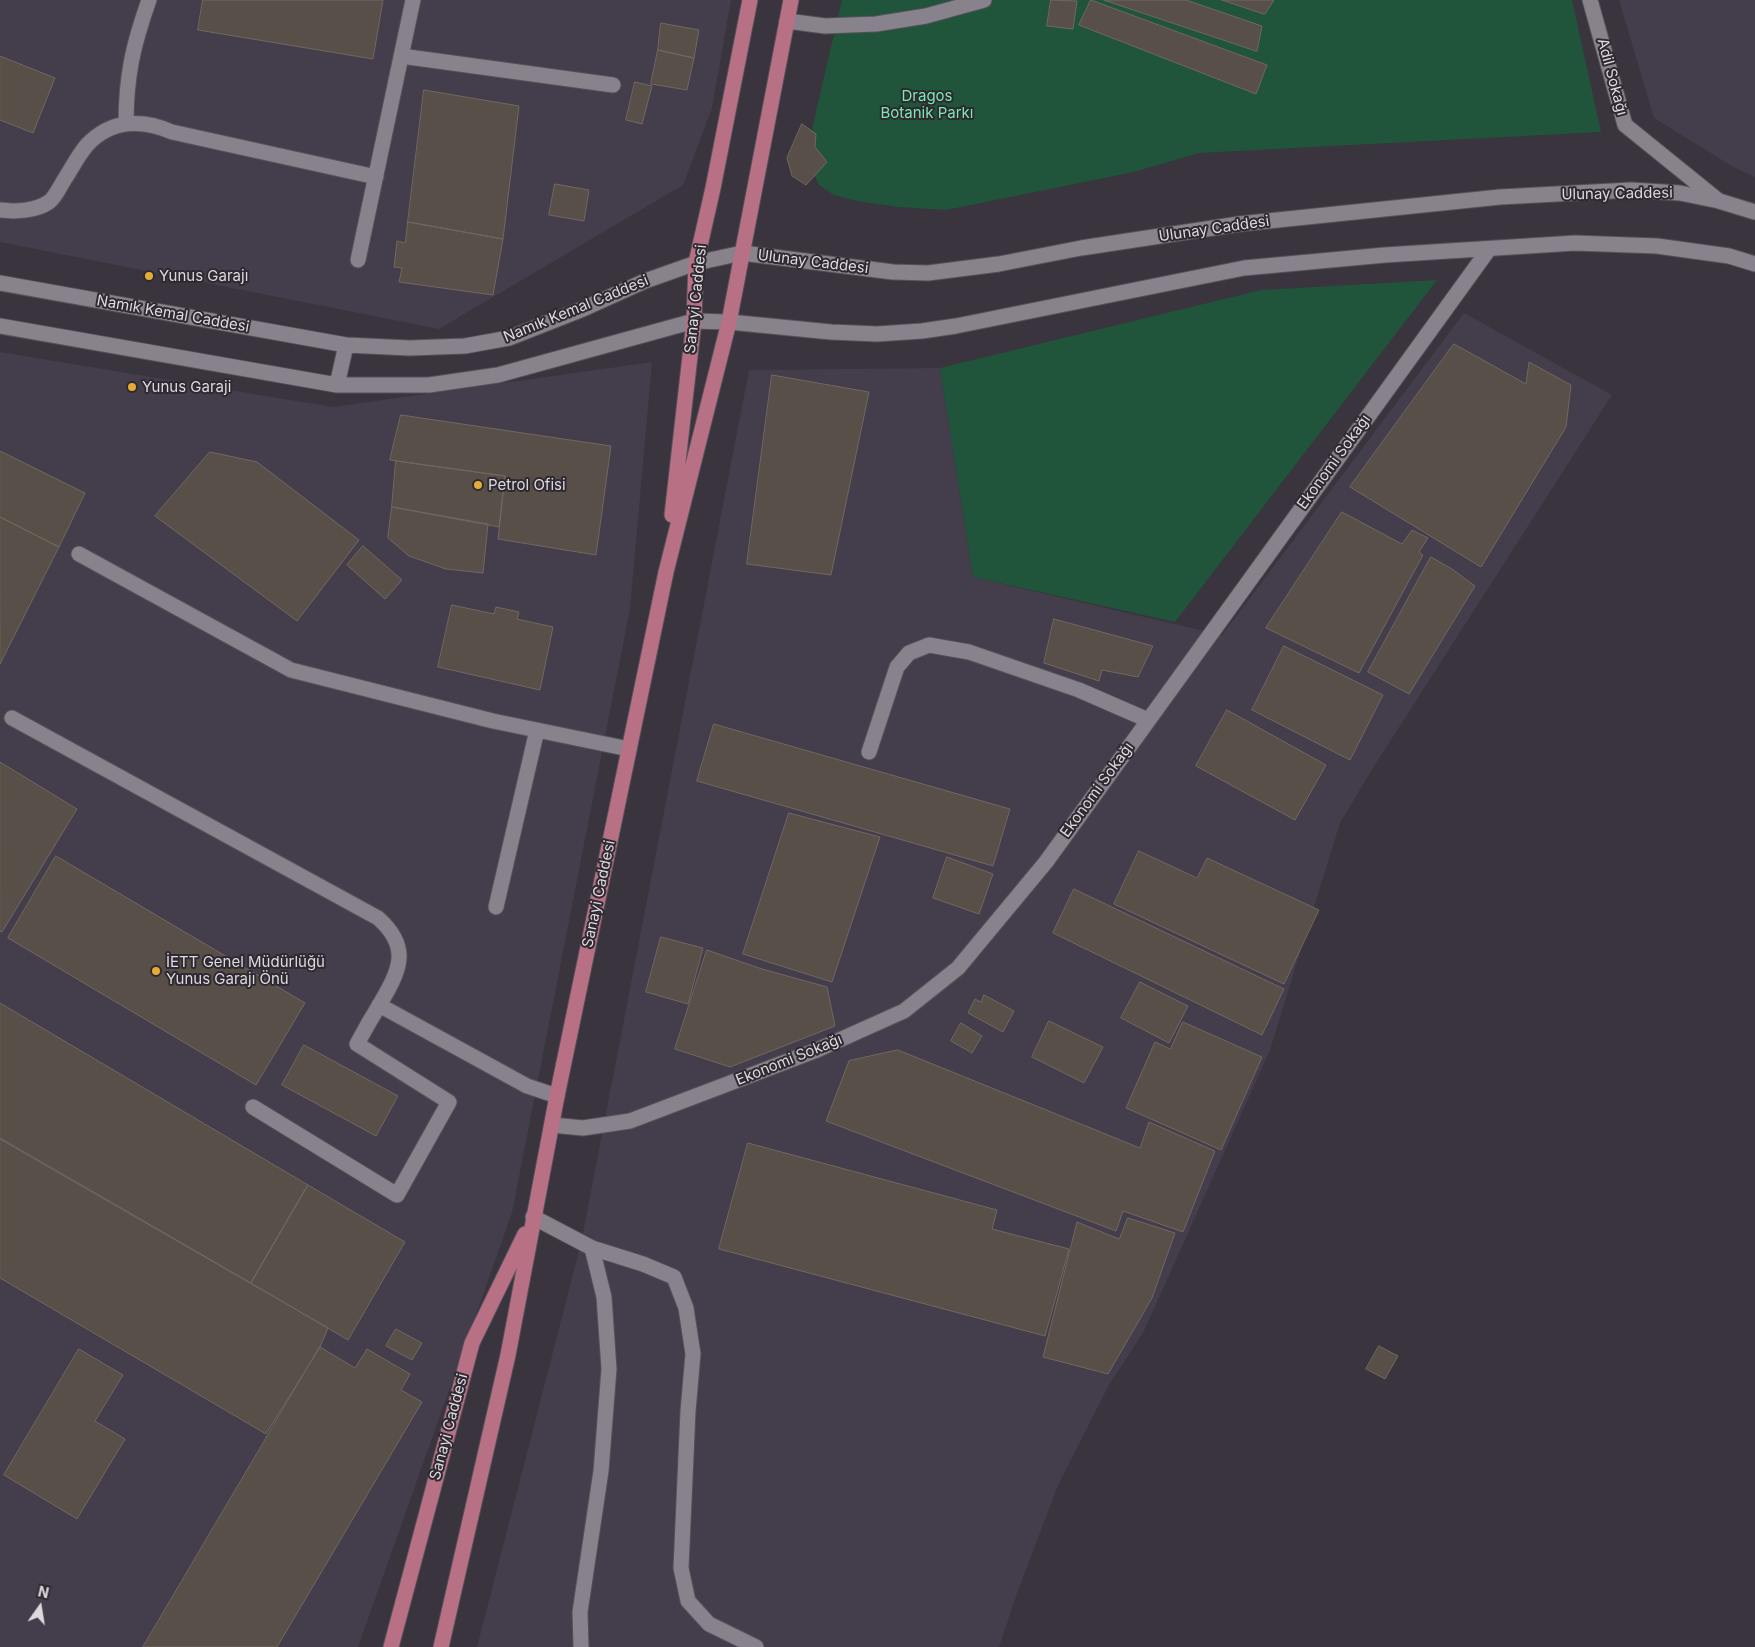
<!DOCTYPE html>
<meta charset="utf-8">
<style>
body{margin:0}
#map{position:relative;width:1755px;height:1647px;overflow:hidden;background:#39343d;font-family:Inter,sans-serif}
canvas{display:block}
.north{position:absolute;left:15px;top:1582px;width:50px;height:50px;-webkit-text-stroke:4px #2f2a32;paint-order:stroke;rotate:13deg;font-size:14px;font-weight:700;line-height:20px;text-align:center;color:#dddadf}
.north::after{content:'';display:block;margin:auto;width:18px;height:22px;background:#dddadf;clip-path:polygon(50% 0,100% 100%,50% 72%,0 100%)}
</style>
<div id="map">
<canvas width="1755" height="1647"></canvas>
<div class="north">N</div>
</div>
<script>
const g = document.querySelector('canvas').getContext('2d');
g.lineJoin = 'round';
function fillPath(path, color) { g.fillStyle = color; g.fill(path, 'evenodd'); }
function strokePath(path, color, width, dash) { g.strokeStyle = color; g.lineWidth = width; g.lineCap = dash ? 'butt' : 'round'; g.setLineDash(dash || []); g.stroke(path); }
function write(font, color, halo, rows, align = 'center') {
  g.font = font + ' Inter,sans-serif'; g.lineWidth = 4; g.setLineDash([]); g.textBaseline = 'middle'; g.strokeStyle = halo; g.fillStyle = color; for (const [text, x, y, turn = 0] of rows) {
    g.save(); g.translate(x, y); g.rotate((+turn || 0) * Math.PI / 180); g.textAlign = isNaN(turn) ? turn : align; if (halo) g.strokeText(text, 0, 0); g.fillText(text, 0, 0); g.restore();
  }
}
fillPath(new Path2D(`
 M0,0H731L712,108L683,185L439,329L0,242Z
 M1619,0H1755V177L1735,168L1654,118Z
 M1464,313L1612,395L1373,768L1340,823L1270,1050L1144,1331L1109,1385L1059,1483L1016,1596L999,1647H477L581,1243L749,370L940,368L973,577L1222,635Z
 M0,352L333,407L652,362L630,609L512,1213L358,1647H0Z`), '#443d4b');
fillPath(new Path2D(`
 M842,0H1572L1601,132L1199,153L1134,172L946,210L898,207L857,201L834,195L819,185L812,170L810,144L814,120Z
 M1437,280L1175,622L973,577L940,368L1261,290Z`), '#20543b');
const building = new Path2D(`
 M203,0H383L373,59L198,30Z
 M1051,0L1077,1L1073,29L1047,26Z
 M1091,0L1267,65L1256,94L1079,25Z
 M1104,0H1186L1262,26L1257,51Z
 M1222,0H1274L1265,14Z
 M661,23L699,30L694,58L658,50Z
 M658,50L694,58L687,90L651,84Z
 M0,56L55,78L33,133L0,120Z
 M635,82L652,86L642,124L626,120Z
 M424,90L519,106L503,239L408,222Z
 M802,124L816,134L815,147L827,162L806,185L792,176L787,158Z
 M555,184L589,190L584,221L549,215Z
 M408,222L503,239L493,295L399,282L402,268L394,267L397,241L405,243Z
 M1454,344L1526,384L1529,362L1571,385L1566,427L1481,567L1350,487Z
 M772,375L869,392L831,575L747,564Z
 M401,415L611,446L596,555L498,539L505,476L390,460Z
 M0,451L85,493L59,547L0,517Z
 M210,452L257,462L359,540L297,621L155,516Z
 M396,461L505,476L499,527L392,507Z
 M392,507L488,524L483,573L446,569L409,556L388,538Z
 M1342,512L1402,544L1412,530L1428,538L1419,552L1423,555L1359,673L1266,628Z
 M0,517L59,547L0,664Z
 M363,546L402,580L385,599L347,565Z
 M1431,557L1452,569L1475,586L1409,694L1368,672Z
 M452,605L494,614L496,607L519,612L517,619L553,627L540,690L438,667Z
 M1054,619L1153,646L1138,677L1102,670L1099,681L1044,663Z
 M1284,646L1383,695L1350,760L1252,710Z
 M1227,710L1326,765L1295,820L1196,766Z
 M714,724L1010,809L993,866L697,781Z
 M0,762L77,809L2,932L0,931Z
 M789,813L880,837L832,982L743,954Z
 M1139,851L1197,878L1207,858L1319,910L1284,984L1114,904Z
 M56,856L305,1003L256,1085L8,938Z
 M947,857L993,874L979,914L933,898Z
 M1074,889L1284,989L1262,1035L1053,933Z
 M661,937L703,948L688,1004L646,992Z
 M707,950L762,969L827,987L835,1026L730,1067L675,1049Z
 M1140,982L1188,1006L1169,1043L1121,1018Z
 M984,995L1014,1011L1003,1032L968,1013L975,999L981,1002Z
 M0,1003L308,1185L251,1283L0,1138Z
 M1049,1021L1103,1047L1084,1083L1032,1057Z
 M1183,1022L1262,1057L1221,1150L1126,1108L1155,1042L1170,1049Z
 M961,1023L982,1036L972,1053L951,1041Z
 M304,1045L398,1096L376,1136L282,1085Z
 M898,1050L1140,1148L1149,1122L1215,1151L1183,1232L1123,1211L1116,1231L826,1121L849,1061Z
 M0,1139L328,1328L320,1347L266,1434L0,1278Z
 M748,1143L997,1210L992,1229L1069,1249L1045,1336L719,1249Z
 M308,1185L405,1242L348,1340L251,1283Z
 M1128,1218L1175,1233L1152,1298L1108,1374L1043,1357L1077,1222L1119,1239Z
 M396,1329L422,1343L412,1360L386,1346Z
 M1379,1346L1398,1356L1385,1379L1366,1369Z
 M320,1347L355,1368L367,1349L410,1374L401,1390L422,1402L277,1647H143Z
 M79,1349L123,1375L95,1421L125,1439L77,1519L4,1475Z`);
fillPath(building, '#585048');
strokePath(building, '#706860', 1);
const service = new Path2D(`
 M787,21L825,26L876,24L926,16L984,0
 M401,56L613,85
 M126,124C126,76 133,45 149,0
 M0,210C15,212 36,211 49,202C56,197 61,184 66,177C73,166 79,154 87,145C111,119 143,119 172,132L376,177
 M358,260L413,0
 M79,554L291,670L493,721L629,749
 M12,718L378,918C412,948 399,971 380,1004C372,1017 364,1031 357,1044L449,1102L397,1195L253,1107
 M869,752L897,667L909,653L929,645L969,652L1079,690L1148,720
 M496,907L537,730
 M379,1005L527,1086L557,1096
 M533,1217L592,1248L643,1264L674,1277L686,1308L693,1354L688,1411L681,1568L688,1601L709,1624L756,1647
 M581,1647L580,1612L601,1471L609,1369L604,1297L592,1248`);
const minor = new Path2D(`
 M1590,0L1625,125L1719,201
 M552,1125L583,1128L630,1121L817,1050L904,1011L958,968L1046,862L1489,249`);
const tertiary = new Path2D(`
 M0,283L346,345L410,348L465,346L509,338L583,309L645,281L696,263L742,253L893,272L928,273L999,264L1081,248L1239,224L1500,197L1631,190L1680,193L1719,201L1755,212
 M0,326L337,385H429L498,375L694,321L729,322L831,332L877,334L922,331L956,326L1244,268L1385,255L1575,243L1657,246L1729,256L1755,264
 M337,385L346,345`);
const primary = new Path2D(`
 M672,515L694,321L696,263L713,188L750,0
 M391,1647L472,1343L525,1234
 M441,1647L508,1355L557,1096L666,572L729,322L791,0`);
strokePath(service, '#555158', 17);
strokePath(minor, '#555158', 17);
strokePath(tertiary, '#555158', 17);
strokePath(primary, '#555158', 17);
strokePath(service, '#87828b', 15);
strokePath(minor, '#87828b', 15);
strokePath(tertiary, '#87828b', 15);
strokePath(primary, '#b87184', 15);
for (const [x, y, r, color] of [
 [149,276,5,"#e6ac36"],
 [132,387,5,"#e6ac36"],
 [478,485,5,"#e6ac36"],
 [156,971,5,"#e6ac36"]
]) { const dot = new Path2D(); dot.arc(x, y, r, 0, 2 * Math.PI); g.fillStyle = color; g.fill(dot); strokePath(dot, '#2f2a32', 2); }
write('15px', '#dddadf', '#2f2a32', [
 ["Adil Sokağı",1612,77,75],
 ["Ulunay Caddesi",1617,194,-1],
 ["Ulunay Caddesi",1214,229,-8],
 ["Ulunay Caddesi",813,262,7],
 ["Sanayi Caddesi",696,299,-84],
 ["Namık Kemal Caddesi",576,309,-22],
 ["Namık Kemal Caddesi",173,314,10],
 ["Ekonomi Sokağı",1334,462,-54],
 ["Ekonomi Sokağı",1097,790,-54],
 ["Sanayi Caddesi",599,894,-78],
 ["Ekonomi Sokağı",789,1060,-22],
 ["Sanayi Caddesi",449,1427,-75]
]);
write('15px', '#77eab0', '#2f2a32', [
 ["Dragos",927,96],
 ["Botanik Parkı",927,113]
]);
write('15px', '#dddadf', '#2f2a32', [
 ["Yunus Garajı",159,276],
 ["Yunus Garaji",142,387],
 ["Petrol Ofisi",488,485],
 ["İETT Genel Müdürlüğü",166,962],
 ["Yunus Garajı Önü",166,979]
], 'left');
</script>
